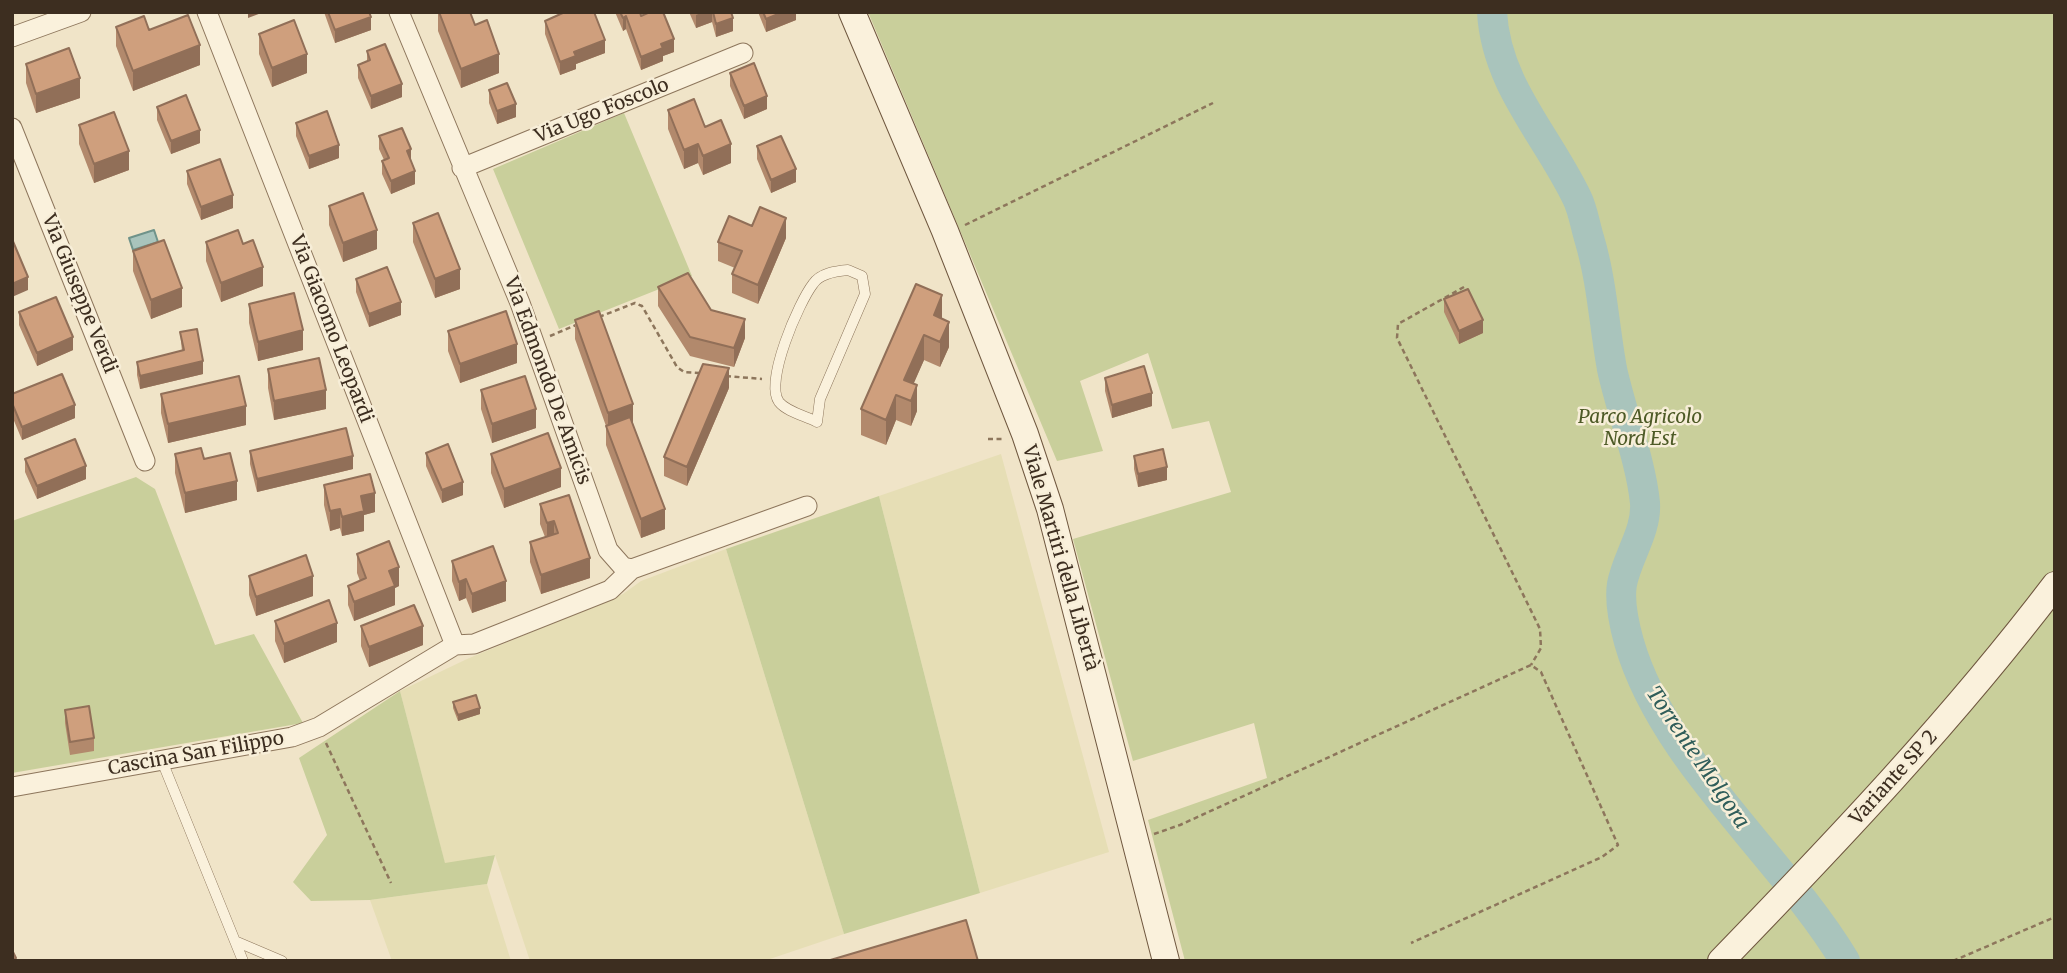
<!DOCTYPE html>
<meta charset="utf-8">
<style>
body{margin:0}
#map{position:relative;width:2067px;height:973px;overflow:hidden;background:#f0e4c8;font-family:Merriweather,serif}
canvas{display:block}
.frame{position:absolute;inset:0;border:14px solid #3d2e20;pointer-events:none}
</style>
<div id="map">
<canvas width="2067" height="973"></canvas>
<div class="frame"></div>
</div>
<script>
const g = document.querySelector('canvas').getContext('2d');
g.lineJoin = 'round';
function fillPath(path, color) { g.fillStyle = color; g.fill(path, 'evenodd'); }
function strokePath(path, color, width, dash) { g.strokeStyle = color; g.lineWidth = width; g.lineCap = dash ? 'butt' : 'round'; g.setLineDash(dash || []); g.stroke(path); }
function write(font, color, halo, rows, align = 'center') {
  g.font = font + ' Merriweather,serif'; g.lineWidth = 5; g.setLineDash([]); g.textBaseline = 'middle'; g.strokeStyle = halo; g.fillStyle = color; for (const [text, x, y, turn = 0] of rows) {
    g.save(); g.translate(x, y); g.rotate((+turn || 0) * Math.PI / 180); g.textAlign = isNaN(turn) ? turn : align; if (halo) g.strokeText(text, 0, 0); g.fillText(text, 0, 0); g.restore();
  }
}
fillPath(new Path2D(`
 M1001,454L1109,852L980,893L879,496Z
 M726,549L844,934L764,961H530L495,855L445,864L400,691L467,659L623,594L641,581Z
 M487,884L511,961H392L370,900Z`), '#e6deb5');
fillPath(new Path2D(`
 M868,12H2055V961H1185L1148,820L1267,778L1254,723L1133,761L1073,539L1231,492L1209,421L1172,429L1148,353L1080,381L1103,451L1057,461Z
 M624,113L692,276L559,329L493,169Z
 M136,477L155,489L215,645L254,634L303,723L12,773V521Z
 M879,496L980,893L844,934L726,549Z
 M400,691L445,863L495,855L487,884L370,900L311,901L293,882L327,835L299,758Z`), '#c9cf9b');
const water = new Path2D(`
 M154,230L158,242L133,250L129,238Z`);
fillPath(water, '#a9c4bc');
strokePath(water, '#6f938a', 2);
strokePath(new Path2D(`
 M1492,12C1496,85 1547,135 1577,198C1583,210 1585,225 1589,238C1602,281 1604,325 1612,369C1621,411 1641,461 1645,503C1647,531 1627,557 1622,584C1619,602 1624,624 1629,642C1663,761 1782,856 1845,961`), '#a9c4bc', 30);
const lane = new Path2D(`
 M848,270L862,276L865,294L820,399L817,422C806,416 787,412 779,402C764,382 799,302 813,284C820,273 836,271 848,270Z
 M162,761L243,961
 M235,941L282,961`);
const street = new Path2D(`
 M207,12L455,645
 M399,12L520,303L608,550L623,567L632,569L807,506
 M12,37L81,12
 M12,128L145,461
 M462,168L743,53
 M12,787L292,737L319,727L455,645L474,644L610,590L632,569`);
const secondary = new Path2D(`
 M852,12L945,231L1025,434L1050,509L1166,961
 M1721,961C1838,840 1953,719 2055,585`);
strokePath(lane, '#8d765c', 11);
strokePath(street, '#8d765c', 21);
strokePath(secondary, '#6f573f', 28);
strokePath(new Path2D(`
 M965,225L1213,103
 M1464,287L1398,324L1397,338L1540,629L1541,648L1531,665
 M599,317L635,303L642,306L677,367L684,372L699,373
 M550,336L576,325
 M726,376L762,379
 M988,439H1002
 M326,743L391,883
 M1154,834L1180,825L1531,665L1541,672L1618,845L1602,857L1411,943
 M1953,961L2055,917`), '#8d765c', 2.5, [5, 3.5]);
strokePath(lane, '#faf1dc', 10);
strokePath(street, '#faf1dc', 19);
strokePath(secondary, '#faf1dc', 26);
fillPath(new Path2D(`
 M324,12H369L371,30L335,43Z
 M438,12L475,25L499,73L461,88L438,31Z
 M615,12H640L641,16L674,52L663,56V61L641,70L626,29L623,31Z
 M689,12H731L733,31L716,37L712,22L696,28Z
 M758,12H796V20L766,32Z
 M545,21L605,53L576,64V69L560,75L545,34Z
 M116,27L149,30L200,65L133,91L116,46Z
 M259,34L307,73L272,87L259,54Z
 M367,51L402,97L371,109L358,78V65L367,61Z
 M26,64L80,98L36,113L26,83Z
 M730,73L767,109L744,119L730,86Z
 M489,90L516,117L497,124L489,103Z
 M157,107L200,143L171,154L157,120Z
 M668,110L705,127L731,163L703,175L698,163L684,169L668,129Z
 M296,123L339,158L309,169L296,136Z
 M79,125L129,170L94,183L79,144Z
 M379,136L411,161L415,184L391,194L382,174V161L384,160L379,149Z
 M757,146L796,182L771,193L757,159Z
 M187,171L233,208L201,220L187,184Z
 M329,206L377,249L343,262L329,225Z
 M413,223L460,289L435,298L413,242Z
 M752,226L786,238L758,304L732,293V274L735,268L718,261V242Z
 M206,242L243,244L263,286L221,302L206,261Z
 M133,251L182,307L151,319L133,271Z
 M356,279L401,315L369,327L356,292Z
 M916,284L942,319L949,347L940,367L924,360L913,384L917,411L911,426L896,420L886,445L861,435V409Z
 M658,287L711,310L745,338L734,367L690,356L658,306Z
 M1444,299L1483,333L1459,344L1444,312Z
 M249,304L303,350L258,361L249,323Z
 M19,312L73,350L37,366L19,325Z
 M575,320L633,424L665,529L641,538L606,445V426L575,339Z
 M448,331L517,363L460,383L448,351Z
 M180,332L203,374L140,389L137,375V362L182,351Z
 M268,369L326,409L274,420L268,388Z
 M1105,378L1152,406L1112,418L1105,391Z
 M729,388L687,486L664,476V457Z
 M481,390L536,428L492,443L481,409Z
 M12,394L75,418L22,440L12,416Z
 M161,394L246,425L168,443L161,413Z
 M250,451L353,469L257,492L250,464Z
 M426,453L463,495L442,503L426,466Z
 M175,454L204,459L237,500L185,513L175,473Z
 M491,454L561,487L504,508L491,473Z
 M1134,456L1167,480L1138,487L1134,469Z
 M25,459L86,479L37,499L25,472Z
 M324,485L375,512L364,515V531L342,536L340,528L330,531L324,505Z
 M569,495L590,578L541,594L530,562V542L545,537L540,524V504Z
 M357,554L399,586L395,588V605L354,621L348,605V586L360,581L357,573Z
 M452,561L506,601L472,613L466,598L459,601L452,581Z
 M249,576L313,596L256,616L249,595Z
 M275,621L337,642L284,663L275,641Z
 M361,626L423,645L369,667L361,646Z
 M453,702L480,714L458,721L453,708Z
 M65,710L94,738V751L70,755L65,723Z`), '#b2896c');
fillPath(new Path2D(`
 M248,12H264L248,18Z
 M703,12H712V22L696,28V15Z
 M783,12H796V20L766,32V19Z
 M626,16V29L623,31V18Z
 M371,17V30L335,43V30Z
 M733,18V31L716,37V24Z
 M674,39V52L663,56V61L641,70V57L661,44Z
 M605,40V53L576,64V69L560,75V62L574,52Z
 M200,45V65L133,91V71Z
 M307,54V73L272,87V68Z
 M499,54V73L461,88V69Z
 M80,78V98L36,113V94Z
 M402,84V97L371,109V96Z
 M767,96V109L744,119V106Z
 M516,104V117L497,124V111Z
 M200,130V143L171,154V141Z
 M698,144V163L684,169V150Z
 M731,144V163L703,175V156Z
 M339,145V158L309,169V156Z
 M411,149V162L407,151Z
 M129,151V170L94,183V164Z
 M796,169V182L771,193V180Z
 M415,171V184L391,194V181Z
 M233,195V208L201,220V207Z
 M786,218V238L758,304V285Z
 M377,230V249L343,262V243Z
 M263,267V286L221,302V283Z
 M460,269V289L435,298V279Z
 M28,277V290L12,297V284Z
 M182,288V307L151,319V300Z
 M942,295V320L934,340V315Z
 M401,302V315L369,327V314Z
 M745,319V338L734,367V348Z
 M1483,320V333L1459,344V331Z
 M949,322V347L940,367V342Z
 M303,330V350L258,361V342Z
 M924,335V360L907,399L904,380Z
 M73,337V350L37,366V353Z
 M517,344V363L460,383V364Z
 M203,361V374L140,389V376Z
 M729,368V388L687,486V467Z
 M917,385V411L911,426V401Z
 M326,390V409L274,420V401Z
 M1152,393V406L1112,418V405Z
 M896,395V420L886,445V420Z
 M633,404V424L608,433V413Z
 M75,405V418L22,440V427Z
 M246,406V425L168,443V424Z
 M536,409V428L492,443V424Z
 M353,456V469L257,492V479Z
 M86,466V479L37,499V486Z
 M1167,467V480L1138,487V474Z
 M561,468V487L504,508V489Z
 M237,481V500L185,513V493Z
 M463,482V495L442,503V490Z
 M375,493V512L364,515V531L342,536V517L361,496Z
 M340,509V528L330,531V511Z
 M665,509V529L641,538V519Z
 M554,521V540L547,542V523Z
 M590,558V578L541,594V575Z
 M399,567V586L395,588V605L354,621V602L389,571Z
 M313,576V596L256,616V597Z
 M466,579V598L459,601V582Z
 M506,581V601L472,613V594Z
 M337,623V642L284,663V644Z
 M423,626V645L369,667V647Z
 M480,708V714L458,721V715Z`), '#916f58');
const building = new Path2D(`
 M328,12H369L371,17L335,30Z
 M439,12H470L475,25L487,20L499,54L461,69Z
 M565,12H594L605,40L574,52L576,56L560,62L545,21Z
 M620,12H640L641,16L650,12H663L674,39L661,44L663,48L641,57L626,16L623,18Z
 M713,12H731L733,18L716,24Z
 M763,12H783L766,19Z
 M188,15L200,45L133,71L116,27L144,16L149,30Z
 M294,20L307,54L272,68L259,34Z
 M385,44L402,84L371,96L358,65L370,60L367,51Z
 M69,48L80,78L36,94L26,64Z
 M754,63L767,96L744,106L730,73Z
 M507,83L516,104L497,111L489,90Z
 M186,95L200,130L171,141L157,107Z
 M694,99L705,127L721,120L731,144L703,156L698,144L684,150L668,110Z
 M327,111L339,145L309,156L296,123Z
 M114,112L129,151L94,164L79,125Z
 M402,128L411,149L407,151L415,171L391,181L382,161L389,158L379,136Z
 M781,136L796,169L771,180L757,146Z
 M220,159L233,195L201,207L187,171Z
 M363,193L377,230L343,243L329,206Z
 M760,207L786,218L758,285L732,274L742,251L718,242L729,216L752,226Z
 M438,213L460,269L435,279L413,223Z
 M238,230L243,244L253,240L263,267L221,283L206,242Z
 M12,239L28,277L12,284Z
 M164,240L182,288L151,300L133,251Z
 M387,267L401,302L369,314L356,279Z
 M688,273L711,310L745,319L734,348L690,337L658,287Z
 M916,284L942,295L934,315L949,322L940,342L924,335L904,380L917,385L911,401L896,395L886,420L861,409Z
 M1468,289L1483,320L1459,331L1444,299Z
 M294,293L303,330L258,342L249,304Z
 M56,297L73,337L37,353L19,312Z
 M506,311L517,344L460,364L448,331Z
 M599,311L633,404L608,413L575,320Z
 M197,329L203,361L140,376L137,362L184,350L180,332Z
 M319,358L326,390L274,401L268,369Z
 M703,364L729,368L687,467L664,457Z
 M1144,366L1152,393L1112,405L1105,378Z
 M62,374L75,405L22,427L12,403V394Z
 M239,376L246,406L168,424L161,394Z
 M525,376L536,409L492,424L481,390Z
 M630,417L665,509L641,519L606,426Z
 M346,428L353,456L257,479L250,451Z
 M548,433L561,468L504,489L491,454Z
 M75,439L86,466L37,486L25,459Z
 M448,444L463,482L442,490L426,453Z
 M201,448L204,459L230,453L237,481L185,493L175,454Z
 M1163,449L1167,467L1138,474L1134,456Z
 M370,474L375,493L361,496L364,511L342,517L340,509L330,511L324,485Z
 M569,495L590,558L541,575L530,542L558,533L554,521L547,523L540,504Z
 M389,541L399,567L389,571L395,586L354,602L348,586L366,578L357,554Z
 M493,546L506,581L472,594L466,579L459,582L452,561Z
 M306,555L313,576L256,597L249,576Z
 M329,600L337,623L284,644L275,621Z
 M414,605L423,626L369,647L361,626Z
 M476,695L480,708L458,715L453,702Z
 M89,706L94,738L70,742L65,710Z
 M966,920L978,961H827Z
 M12,950L16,958L12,960Z`);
fillPath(building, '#cf9f7d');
strokePath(building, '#916f58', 2);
write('19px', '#3d2e20', '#f7eed8', [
 ["Via Ugo Foscolo",602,111,-22],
 ["Via Giuseppe Verdi",79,294,68],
 ["Via Giacomo Leopardi",331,329,69],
 ["Via Edmondo De Amicis",547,381,70],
 ["Viale Martiri della Libertà",1060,558,74],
 ["Cascina San Filippo",196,754,-10],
 ["Variante SP 2",1894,778,-48]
]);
write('italic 19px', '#4d5a26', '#f7eed8', [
 ["Parco Agricolo",1640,418],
 ["Nord Est",1640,440]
]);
write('italic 21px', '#2f5d5a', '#f7eed8', [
 ["Torrente Molgora",1697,758,56]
]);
</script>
